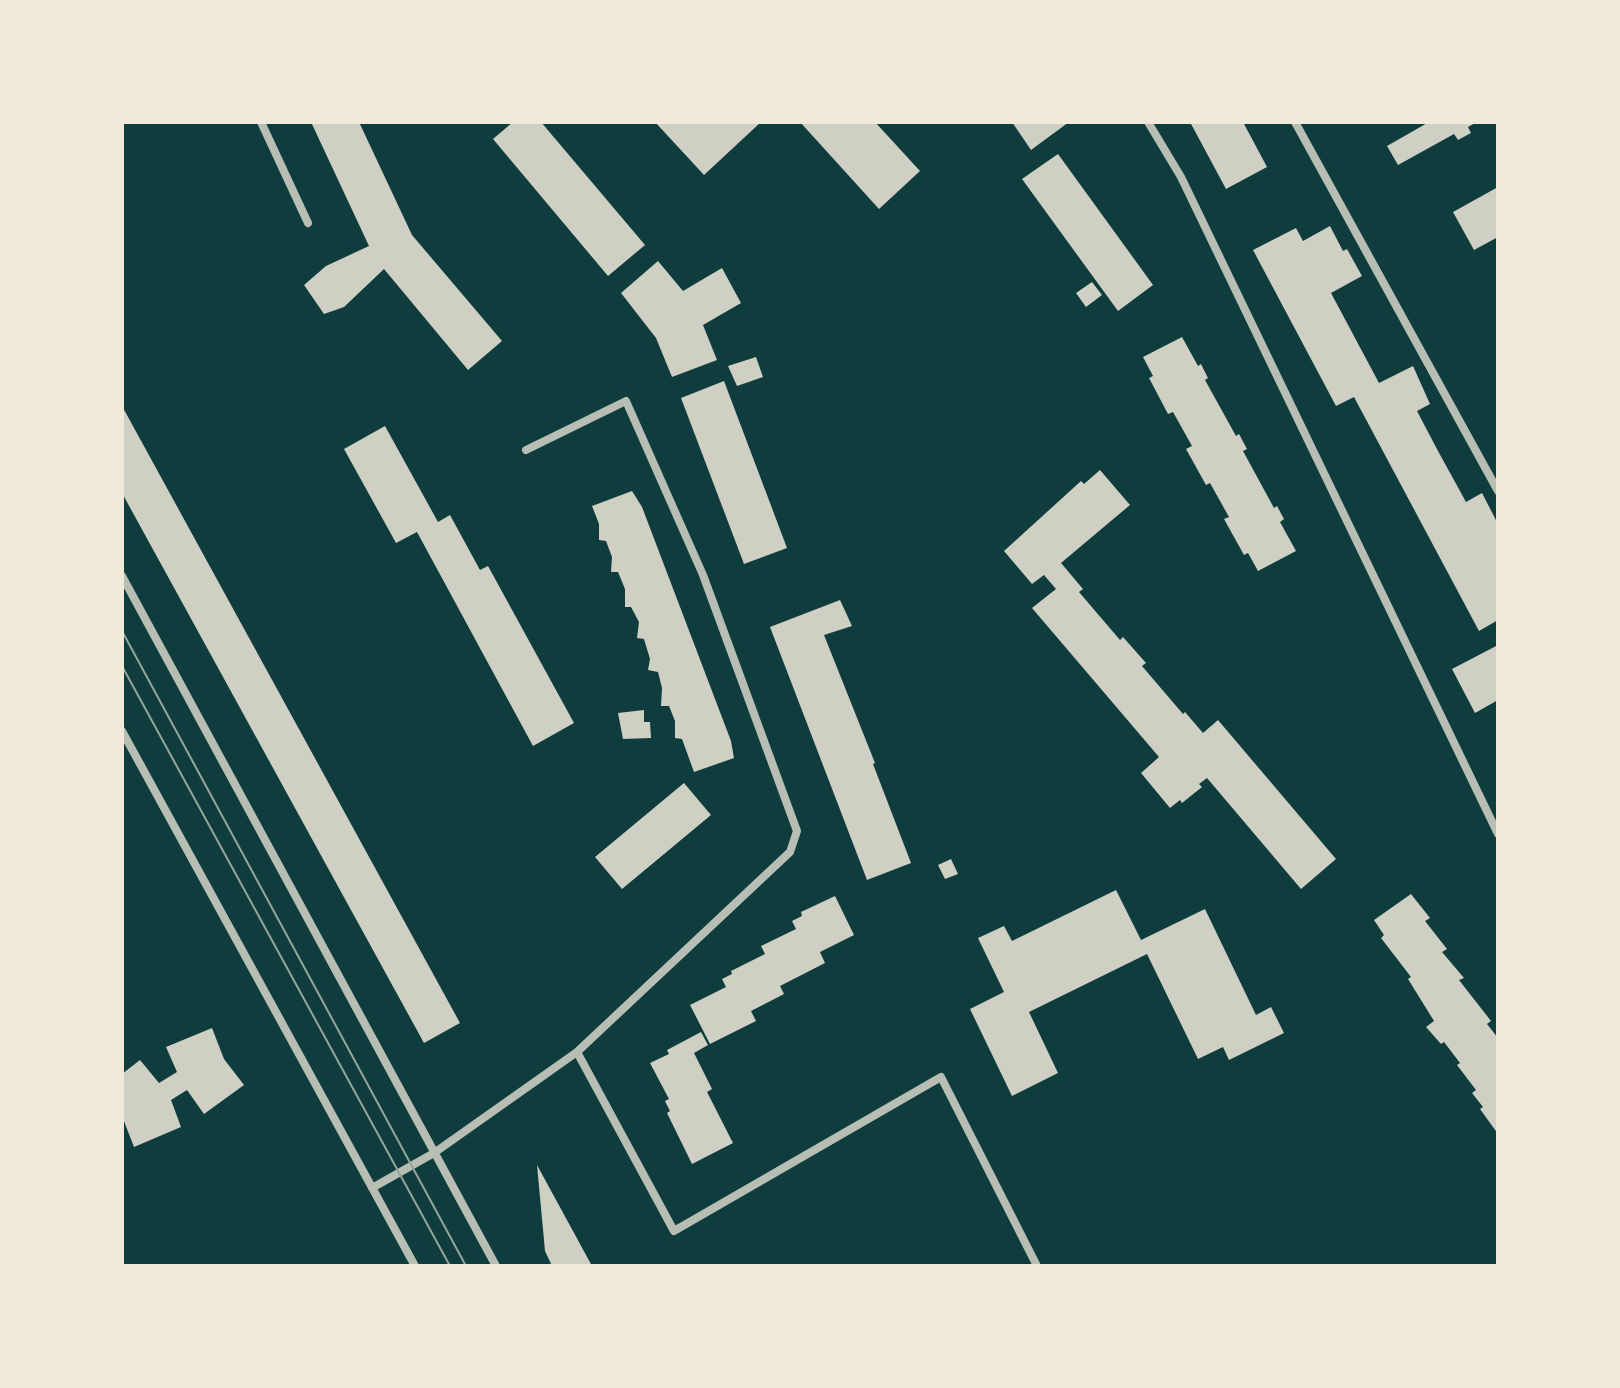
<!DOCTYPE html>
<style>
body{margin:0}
#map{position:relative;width:1620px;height:1388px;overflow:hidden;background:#0f3d3e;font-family:"PT Sans",sans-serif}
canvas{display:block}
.frame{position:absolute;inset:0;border:124px solid #f1e9da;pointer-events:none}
</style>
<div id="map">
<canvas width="1620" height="1388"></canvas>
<div class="frame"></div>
</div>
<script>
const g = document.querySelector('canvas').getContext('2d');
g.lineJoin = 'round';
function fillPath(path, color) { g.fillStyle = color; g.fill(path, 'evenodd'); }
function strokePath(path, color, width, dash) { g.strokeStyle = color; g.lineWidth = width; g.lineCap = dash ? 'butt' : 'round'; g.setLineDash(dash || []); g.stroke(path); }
fillPath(new Path2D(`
 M311,122H359L412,235L502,341L468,370L384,269L344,307L324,314L304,285L326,266L369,246Z
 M513,122H541L645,245L608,276L493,139Z
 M655,122H761L704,175Z
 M800,122H875L920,171L879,209Z
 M1012,122H1069L1031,150Z
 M1190,122H1243L1267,167L1226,189Z
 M1429,122H1477L1468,127L1471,133L1458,140L1454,134L1398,165L1387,146Z
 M1058,154L1153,285L1118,311L1022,179Z
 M1498,187V237L1474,250L1453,212Z
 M1330,226L1343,251L1347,249L1362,276L1331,293L1379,383L1413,366L1430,404L1417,411L1438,451L1466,502L1482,493L1498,524V620L1479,631L1354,397L1336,406L1253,250L1296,228L1303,241Z
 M658,261L683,291L722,268L741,303L703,325L717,360L672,377L656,338L621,293Z
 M1092,282L1102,295L1086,307L1076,293Z
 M1182,337L1198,366L1201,364L1208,378L1205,380L1236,436L1239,434L1247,449L1243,451L1274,508L1277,506L1284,519L1280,522L1296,551L1258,571L1248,553L1244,555L1224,519L1229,517L1210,483L1206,485L1186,449L1192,446L1173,412L1168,414L1149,378L1153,376L1143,357Z
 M756,357L763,377L737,386L728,366Z
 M724,381L787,548L744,564L681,398Z
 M122,406L460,1023L424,1043L122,493Z
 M385,426L438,522L450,515L480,570L488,566L574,723L533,746L417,532L396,543L344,449Z
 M1100,470L1130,505L1061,563L1083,589L1079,592L1120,640L1123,637L1146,663L1142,666L1183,714L1185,712L1203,733L1218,720L1336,859L1301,889L1207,778L1199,784L1202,787L1182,803L1180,800L1170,808L1141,773L1159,757L1032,608L1056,589L1044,575L1032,584L1004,551L1081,481L1084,484Z
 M632,491L642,507L731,741L734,758L694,772L682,739L675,738V721L669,706H661L662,688L658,672L648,670L650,659L644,639L637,638L639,622L631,607H625V589L618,572H611L612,557L606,541L599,540V524L592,506Z
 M840,600L852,626L824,635L875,763L873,764L911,863L867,880L770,627Z
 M1498,645V700L1475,713L1452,669Z
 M644,710V722H650L651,738L623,739L618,713Z
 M684,783L711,815L622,889L595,857Z
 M951,859L958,874L945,879L938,865Z
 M1116,890L1141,940L1205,909L1256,1015L1271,1007L1284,1033L1229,1060L1223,1047L1198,1059L1147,954L1029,1012L1058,1073L1012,1096L970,1009L1004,992L978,938L1004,926L1012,941Z
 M1411,894L1430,918L1425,921L1447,949L1442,952L1464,978L1459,980L1491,1021L1487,1024L1498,1038V1134L1480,1109L1483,1107L1472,1093L1476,1090L1457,1065L1460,1063L1444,1042L1441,1044L1426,1027L1434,1021L1408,979L1411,977L1381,938L1384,935L1374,920Z
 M835,896L854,935L820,952L825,963L780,986L784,994L751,1011L756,1021L710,1044L690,1005L726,987L722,979L732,974L731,971L765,954L761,946L796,929L792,921L802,916L801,912Z
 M212,1028L224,1059L244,1085L204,1114L187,1090L171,1100L181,1127L134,1147L122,1116V1074L140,1060L159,1083L177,1072L166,1047Z
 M701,1032L708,1045L694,1053L712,1089L707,1092L733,1143L692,1164L667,1113L670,1111L665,1101L669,1099L650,1063L669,1054L667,1050Z
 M537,1165L592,1266H552L545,1251Z`), '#cfcfc3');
strokePath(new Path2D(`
 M261,122L308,223
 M1148,122L1181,177L1498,834
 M1295,122L1498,491
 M122,576L496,1266
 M122,731L415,1266
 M577,1052L674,1231L941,1077L1037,1266
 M372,1188L434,1153L577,1052L790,852L797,831L703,575L626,401L526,450`), '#b8beb3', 8);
strokePath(new Path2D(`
 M122,631L466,1266
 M122,666L450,1266`), '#97a49c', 2);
</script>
